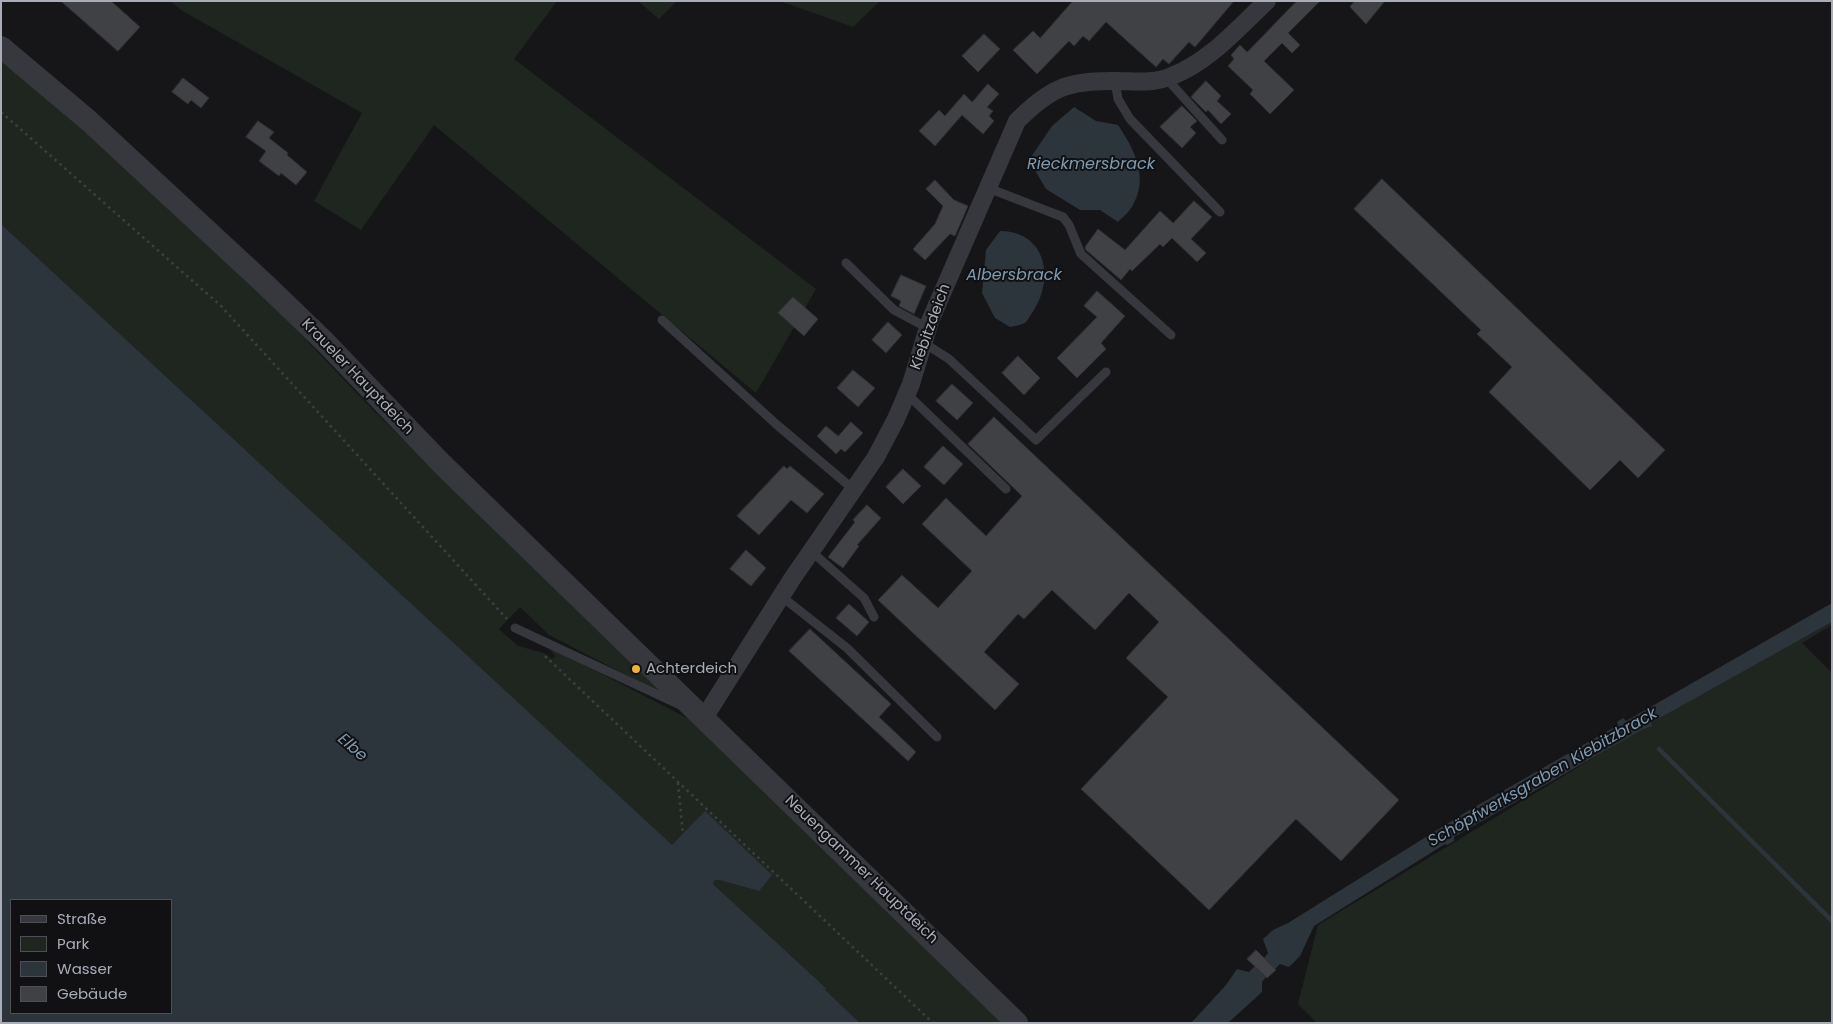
<!DOCTYPE html>
<meta charset="utf-8">
<style>
body{margin:0}
#map{position:relative;width:1833px;height:1024px;overflow:hidden;background:#161618;font-family:Poppins,sans-serif}
canvas{display:block}
.frame{position:absolute;inset:0;border:2px solid #a8adb8;pointer-events:none}
.legend{position:absolute;left:10px;top:899px;width:162px;height:115px;box-sizing:border-box;background:#111113;border:1px solid #4d4f55;margin:0;padding:6px 9px;list-style:none;font-size:15px;color:#a8adb8}
.legend li{display:flex;align-items:center;gap:10px;height:25px}
.legend b{width:25px;border:1px solid #4d4f55}
</style>
<div id="map">
<canvas width="1833" height="1024"></canvas>
<div class="frame"></div>
<ul class="legend">
<li><b style="height:6px;background:#37383d"></b>Straße</li>
<li><b style="height:14px;background:#1e261f"></b>Park</li>
<li><b style="height:14px;background:#2c353c"></b>Wasser</li>
<li><b style="height:14px;background:#404145"></b>Gebäude</li>
</ul>
</div>
<script>
const g = document.querySelector('canvas').getContext('2d');
g.lineJoin = 'round';
function fillPath(path, color) { g.fillStyle = color; g.fill(path, 'evenodd'); }
function strokePath(path, color, width, dash) { g.strokeStyle = color; g.lineWidth = width; g.lineCap = dash ? 'butt' : 'round'; g.setLineDash(dash || []); g.stroke(path); }
function write(font, color, halo, rows, align = 'center') {
  g.font = font + ' Poppins,sans-serif'; g.lineWidth = 4; g.setLineDash([]); g.textBaseline = 'middle'; g.strokeStyle = halo; g.fillStyle = color; for (const [text, x, y, turn = 0] of rows) {
    g.save(); g.translate(x, y); g.rotate((+turn || 0) * Math.PI / 180); g.textAlign = isNaN(turn) ? turn : align; if (halo) g.strokeText(text, 0, 0); g.fillText(text, 0, 0); g.restore();
  }
}
fillPath(new Path2D(`
 M170,1H557L514,59L816,289L756,393L434,125L361,230L314,201L362,113L181,10Z
 M638,1H677L659,19Z
 M780,1H880L853,27Z
 M1,60L129,170L263,295L374,411L665,695L549,635L520,607L499,629L518,646L544,653L552,659L556,656L544,644L689,719L1003,1023H860L824,990L825,987L713,884L715,880H719L759,891L705,812L672,846L1,224Z
 M1832,622V625L1802,643L1832,673V1023H1317L1298,1004L1318,925L1651,723Z`), '#1e261f');
fillPath(new Path2D(`
 M1074,107L1096,121L1118,125C1134,149 1149,176 1133,205C1130,211 1123,217 1118,222L1100,210H1080L1046,189L1029,160L1052,126Z
 M1,224L672,845L705,811L772,875L759,891L719,880H715L713,884L826,988L825,990L860,1023H1ZM11,900H171V1013H11Z
 M1000,231C1045,231 1055,277 1034,310C1031,314 1028,320 1025,323C1021,325 1014,326 1010,327L995,318L982,293L986,250Z
 M1832,603V622L1651,723L1652,726L1643,729L1454,837V841L1447,845L1445,844L1314,926L1300,956L1289,967L1280,964L1275,969L1264,958L1268,953L1263,939L1273,930L1288,923L1466,812L1618,725L1617,722L1623,718L1626,721Z
 M1255,966L1266,977L1262,982V992L1228,1023H1191L1226,985L1237,969L1249,972Z`), '#2c353c');
strokePath(new Path2D(`
 M1659,749L1832,921`), '#2c353c', 4.5);
const building = new Path2D(`
 M61,1H111L140,27L118,51Z
 M1073,1H1234L1195,47L1189,42L1169,64L1163,59L1156,67L1106,22L1089,41L1083,36L1074,46L1069,41L1037,74L1013,50L1033,31L1040,38Z
 M1297,1H1320L1288,33L1300,45L1292,53L1282,43L1264,61L1294,90L1270,114L1250,94L1253,90L1228,66L1234,59L1231,55L1240,45L1247,52Z
 M1355,1H1385L1366,24L1350,7Z
 M984,34L1000,49L978,72L962,56Z
 M183,78L209,98L201,108L191,100L188,104L172,92Z
 M1206,81L1221,96L1217,101L1231,114L1221,124L1208,110L1206,112L1191,97Z
 M988,84L999,94L987,107L993,111L989,116L994,121L983,134L962,115L935,146L919,131L939,110L945,116L964,94L972,102Z
 M1182,106L1197,121L1190,127L1196,133L1182,148L1160,127Z
 M258,121L274,132L269,138L288,153L287,155L307,172L296,185L281,173L279,176L259,161L266,151L246,137Z
 M1382,179L1665,450L1638,478L1620,460L1590,490L1489,392L1512,367L1477,334L1481,330L1354,209Z
 M935,180L954,200L968,206L955,236L950,234L925,260L913,249L935,224L943,206L926,189Z
 M1194,201L1212,217L1191,239L1206,253L1197,262L1172,238L1163,247L1160,244L1132,271L1130,269L1121,280L1086,250L1085,247L1098,229L1125,250L1160,211L1173,223Z
 M901,275L926,286L914,314L899,306L901,301L891,296Z
 M1097,291L1125,316L1101,343L1106,349L1077,378L1057,358L1097,317L1084,306Z
 M793,297L818,319L804,336L778,313Z
 M888,322L902,335L886,353L872,340Z
 M1018,356L1040,378L1024,395L1002,373Z
 M853,370L875,388L858,407L837,388Z
 M952,384L973,403L957,420L936,401Z
 M994,417L1399,800L1341,861L1296,819L1209,910L1081,789L1168,697L1126,658L1159,622L1129,593L1095,630L1052,590L1024,619L1018,614L984,652L1019,684L995,710L878,600L902,575L938,608L972,571L922,524L946,498L986,536L1022,496L968,444Z
 M851,422L863,433L845,452L841,449L836,454L817,436L826,426L838,436Z
 M943,446L963,464L944,485L924,467Z
 M784,466L787,469L790,466L824,494L807,513L791,500L759,535L737,516Z
 M903,469L921,486L903,504L886,487Z
 M867,505L881,518L857,545L859,546L843,568L828,557L855,522L853,520Z
 M746,550L766,568L751,586L730,569Z
 M849,604L869,622L857,636L836,618Z
 M810,629L891,704L879,717L916,752L908,761L789,651Z
 M1256,950L1276,970L1267,978L1247,959Z`);
fillPath(building, '#404145');
strokePath(building, '#303034', 1);
strokePath(new Path2D(`
 M1,112L221,306L507,619
 M545,656L933,1023
 M678,783L683,835`), '#3d3f44', 2.5, [2.5, 4]);
strokePath(new Path2D(`
 M1166,78L1222,140
 M1115,81L1118,99L1130,119L1220,212
 M988,188L1063,217L1069,225L1081,254L1171,335
 M846,263L894,310L928,328
 M662,320L776,424L853,489
 M924,343L949,359L1036,440L1106,372
 M907,394L1006,489
 M811,551L864,598L874,617
 M781,596L847,648L937,737
 M515,628L680,705`), '#37383d', 9);
strokePath(new Path2D(`
 M704,718L792,579L876,457L896,419L911,384L930,321L1017,121C1050,88 1068,80 1116,81C1135,81 1153,84 1172,76C1209,62 1239,27 1267,1`), '#37383d', 18);
strokePath(new Path2D(`
 M1,47L89,121L266,285L325,342L442,464L1017,1023`), '#37383d', 22);
for (const [x, y, r, color] of [
 [636,669,5,"#f2b134"]
]) { const dot = new Path2D(); dot.arc(x, y, r, 0, 2 * Math.PI); g.fillStyle = color; g.fill(dot); strokePath(dot, '#111113', 2); }
write('15px', '#a8adb8', '#111113', [
 ["Kiebitzdeich",931,327,-70],
 ["Kraueler Hauptdeich",357,377,46],
 ["Neuengammer Hauptdeich",861,870,44]
]);
write('15px', '#a8adb8', '#111113', [
 ["Achterdeich",646,669]
], 'left');
write('italic 16px', '#7f9bb3', '#111113', [
 ["Rieckmersbrack",1091,165],
 ["Albersbrack",1014,276],
 ["Elbe",352,748,41],
 ["Schöpfwerksgraben Kiebitzbrack",1543,778,-30]
]);
</script>
